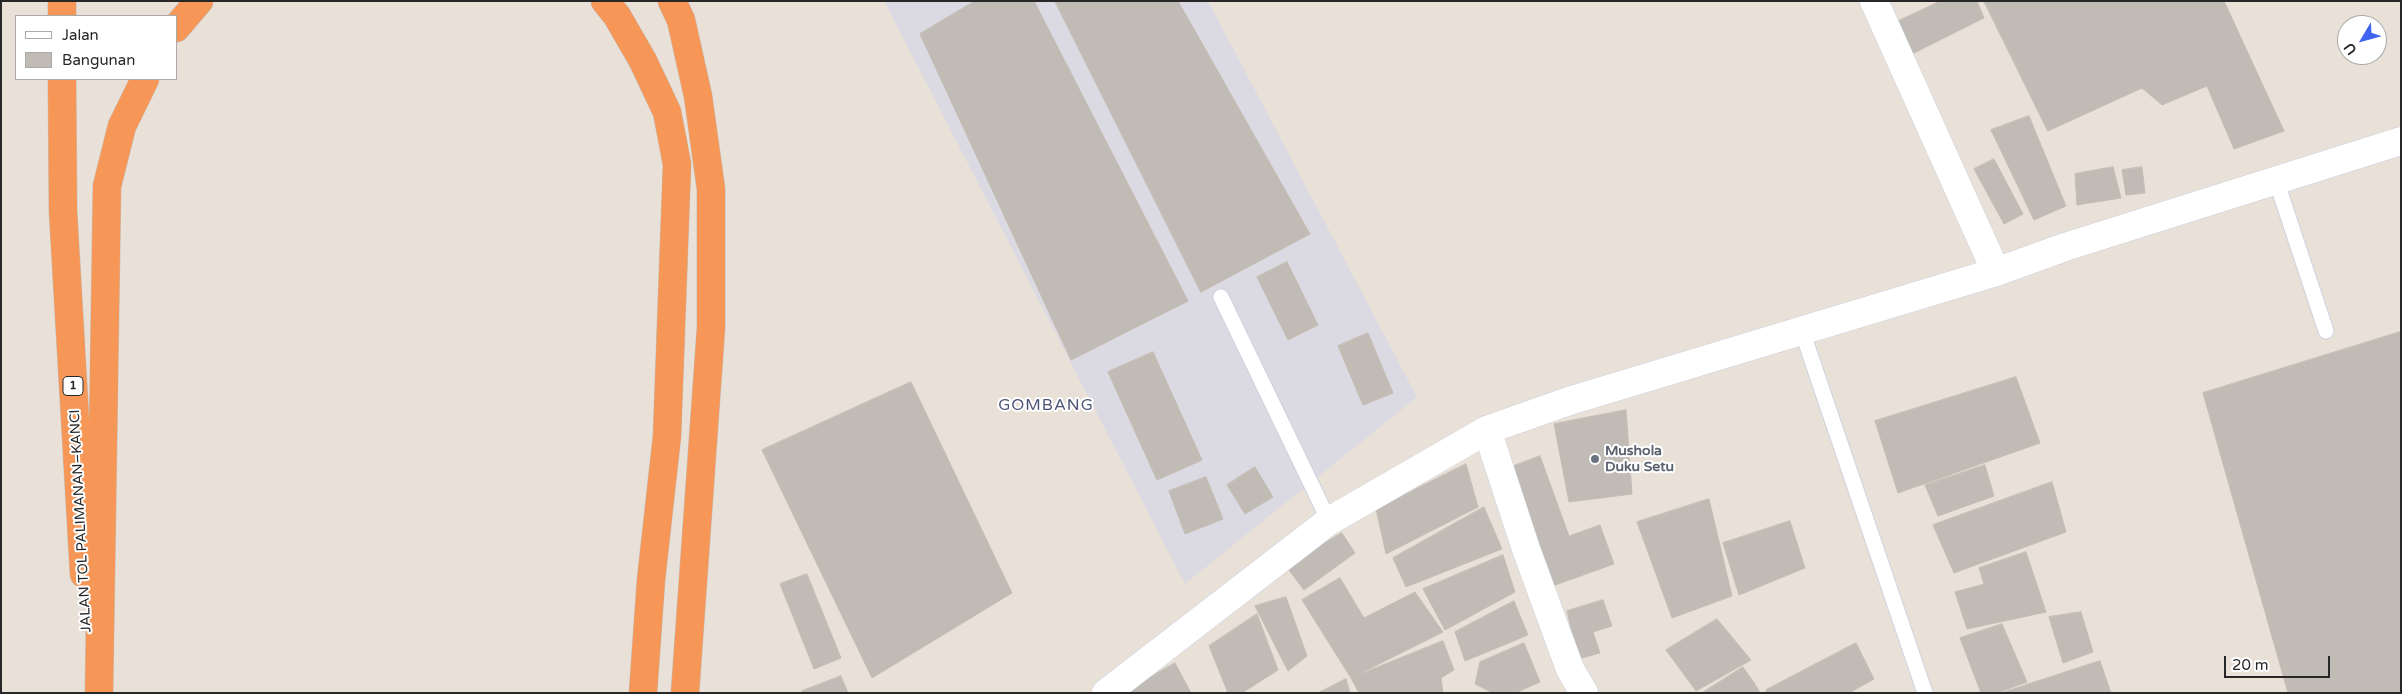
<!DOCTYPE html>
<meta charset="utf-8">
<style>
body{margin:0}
#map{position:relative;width:2402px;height:694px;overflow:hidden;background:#e9e1d8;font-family:"Varela Round",sans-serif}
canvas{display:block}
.frame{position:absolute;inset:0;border:2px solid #272727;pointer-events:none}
.legend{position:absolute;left:15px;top:15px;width:162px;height:65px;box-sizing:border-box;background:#fff;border:1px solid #a9a9a9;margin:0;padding:6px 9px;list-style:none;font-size:15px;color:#272727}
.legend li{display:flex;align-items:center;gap:10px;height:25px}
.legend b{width:25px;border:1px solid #a9a9a9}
.north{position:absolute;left:2337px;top:15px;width:50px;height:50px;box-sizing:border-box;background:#fff;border:1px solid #a9a9a9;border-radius:50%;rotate:233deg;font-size:14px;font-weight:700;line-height:20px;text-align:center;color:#272727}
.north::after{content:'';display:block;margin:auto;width:18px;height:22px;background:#3e64f0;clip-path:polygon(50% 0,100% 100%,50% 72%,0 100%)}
.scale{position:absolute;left:2224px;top:656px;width:106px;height:22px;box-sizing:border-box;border:2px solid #272727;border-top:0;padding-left:6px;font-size:15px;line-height:18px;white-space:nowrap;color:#272727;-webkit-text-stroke:4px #fff;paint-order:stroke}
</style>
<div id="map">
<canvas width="2402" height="694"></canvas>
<div class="frame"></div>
<ul class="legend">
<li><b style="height:6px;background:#fff"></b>Jalan</li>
<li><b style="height:14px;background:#c1bbb5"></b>Bangunan</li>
</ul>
<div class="north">U</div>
<div class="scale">20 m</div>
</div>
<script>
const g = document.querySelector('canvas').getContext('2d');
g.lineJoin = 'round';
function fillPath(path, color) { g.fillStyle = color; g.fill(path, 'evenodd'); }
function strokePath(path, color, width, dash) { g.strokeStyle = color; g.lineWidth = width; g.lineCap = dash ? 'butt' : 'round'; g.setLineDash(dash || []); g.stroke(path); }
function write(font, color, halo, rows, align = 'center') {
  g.font = font + ' "Varela Round",sans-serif'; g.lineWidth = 4; g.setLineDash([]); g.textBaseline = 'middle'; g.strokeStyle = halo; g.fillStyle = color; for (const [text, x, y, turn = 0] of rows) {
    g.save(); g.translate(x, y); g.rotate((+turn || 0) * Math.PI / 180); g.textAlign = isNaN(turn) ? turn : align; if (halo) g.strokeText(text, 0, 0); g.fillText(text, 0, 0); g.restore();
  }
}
fillPath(new Path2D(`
 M884,1H1208L1417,397L1185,584Z`), '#dbd9e1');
const building = new Path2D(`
 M975,1H1034L1188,301L1071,360L920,34Z
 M1055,1H1178L1310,234L1201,292Z
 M1941,1H1977L1984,18L1906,57L1890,25Z
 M1984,1H2224L2284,131L2234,149L2207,86L2162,105L2142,88L2048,131Z
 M2029,116L2066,206L2034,220L1991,130Z
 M1994,159L2023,214L2004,224L1974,169Z
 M2113,167L2121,198L2077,205L2075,174Z
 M2142,167L2145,193L2126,195L2122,170Z
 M1287,262L1318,325L1288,340L1257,277Z
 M2400,332L2401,693H2288L2203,393Z
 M1368,333L1393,393L1363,405L1338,346Z
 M1153,352L1202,460L1157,480L1108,372Z
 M2016,377L2040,443L1898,493L1875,421Z
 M911,382L1012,593L872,678L762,450Z
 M1626,410L1632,494L1569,502L1554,424Z
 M1540,456L1569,536L1600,525L1614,564L1544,589L1501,471Z
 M1466,464L1478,507L1386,554L1376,509Z
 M1985,465L1994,496L1938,516L1925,485Z
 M1255,467L1273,497L1245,514L1227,485Z
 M1206,477L1223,519L1185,534L1169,491Z
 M2052,482L2066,532L1954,573L1933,525Z
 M1709,499L1732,596L1672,618L1637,522Z
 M1484,507L1502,549L1406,587L1393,558Z
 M1790,521L1805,568L1739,595L1723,543Z
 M1342,533L1355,553L1304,590L1285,565Z
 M2026,552L2046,612L1967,629L1955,592L1984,584L1979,568Z
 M1503,555L1515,592L1445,630L1423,589Z
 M807,574L841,658L814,669L780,584Z
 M1340,578L1364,618L1415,592L1443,632L1351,678L1302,600Z
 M1286,597L1307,656L1288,671L1255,606Z
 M1603,600L1612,626L1593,632L1600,653L1578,659L1567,611Z
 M1514,601L1528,635L1465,661L1455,632Z
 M2081,612L2093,652L2063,663L2049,617Z
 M1257,614L1278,670L1242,693H1228L1209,646Z
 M1717,619L1751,660L1696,691L1666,650Z
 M2002,624L2027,682L1997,693H1981L1960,638Z
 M1443,641L1454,670L1441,678L1443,693H1359L1351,678Z
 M1524,643L1540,682L1515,693H1493L1475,684L1480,662Z
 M1856,643L1874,679L1849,693H1767L1766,690Z
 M2100,661L2111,693H2001Z
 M1175,663L1191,693H1123Z
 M1743,667L1755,684L1743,693H1702Z
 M841,676L848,693H802V691Z
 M1346,679L1350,693H1318Z
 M1755,684L1760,693H1743Z`);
fillPath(building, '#c1bbb5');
strokePath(building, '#c4bdb3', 1);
const service = new Path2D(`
 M2276,180L2326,331
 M1221,297L1329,521
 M1802,331L1925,693`);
const minor = new Path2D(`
 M1874,1L1996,272
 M1487,430L1526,549L1570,669L1584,693
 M1106,693L1329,521L1487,430L1569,401L1996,272L2065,247L2401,141`);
const motorway = new Path2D(`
 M62,1V16
 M605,1L617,16L643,61L667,112L677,164L667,436L651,580L643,693
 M672,1L681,20L698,96L711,189V328L685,693
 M176,28L199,1
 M62,79L63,211L84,574
 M99,693L107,186L122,126L145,79`);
strokePath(service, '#ced2df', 17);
strokePath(minor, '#ced2df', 29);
strokePath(motorway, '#c3c3c3', 29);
strokePath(service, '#fff', 15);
strokePath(minor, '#fff', 28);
strokePath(motorway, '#f69757', 28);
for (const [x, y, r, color] of [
 [1595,459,5,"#6b7280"]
]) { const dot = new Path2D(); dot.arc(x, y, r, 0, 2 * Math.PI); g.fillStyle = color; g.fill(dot); strokePath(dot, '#fff', 2); }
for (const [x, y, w] of [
 [73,386,20]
]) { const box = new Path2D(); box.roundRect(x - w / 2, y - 9.5, w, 19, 4); g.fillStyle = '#fff'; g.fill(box); strokePath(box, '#272727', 1); }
write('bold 12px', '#272727', null, [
 ["1",73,386]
]);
write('bold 14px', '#5b616d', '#fff', [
 ["Mushola",1605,451],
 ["Duku Setu",1605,467]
], 'left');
write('14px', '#272727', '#fff', [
 ["JALAN TOL PALIMANAN–KANCI",81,521,-93]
]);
g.letterSpacing = '1px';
write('16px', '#4a5374', '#fff', [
 ["GOMBANG",1046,406]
]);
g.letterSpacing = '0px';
</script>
